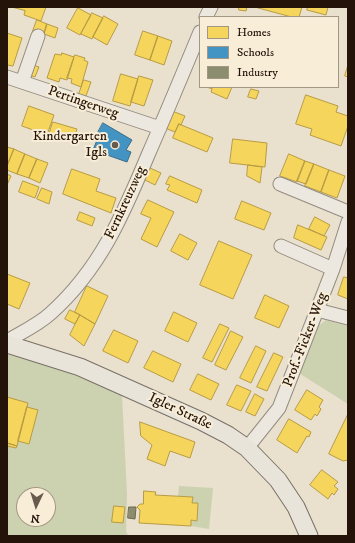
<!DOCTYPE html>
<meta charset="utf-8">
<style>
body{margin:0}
#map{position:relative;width:355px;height:543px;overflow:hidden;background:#e9e0cd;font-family:"IM FELL DW Pica",serif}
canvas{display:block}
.frame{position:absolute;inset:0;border:8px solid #231309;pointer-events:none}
.legend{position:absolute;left:199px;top:16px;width:140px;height:72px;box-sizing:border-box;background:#f8edd7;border:1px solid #a39685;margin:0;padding:5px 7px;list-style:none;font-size:12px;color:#231309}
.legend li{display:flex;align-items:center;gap:8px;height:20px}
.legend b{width:20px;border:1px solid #a39685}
.north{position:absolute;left:16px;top:487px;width:40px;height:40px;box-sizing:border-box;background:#f8edd7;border:1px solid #a39685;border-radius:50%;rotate:184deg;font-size:11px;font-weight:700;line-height:16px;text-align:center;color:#231309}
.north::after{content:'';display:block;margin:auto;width:14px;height:18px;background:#685b4e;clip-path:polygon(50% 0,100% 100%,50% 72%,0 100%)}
</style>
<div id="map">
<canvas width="355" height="543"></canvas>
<div class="frame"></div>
<ul class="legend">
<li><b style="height:11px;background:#f6d55c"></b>Homes</li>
<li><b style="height:11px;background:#4393c3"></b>Schools</li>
<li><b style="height:11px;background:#8c8c6e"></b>Industry</li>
</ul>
<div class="north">N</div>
</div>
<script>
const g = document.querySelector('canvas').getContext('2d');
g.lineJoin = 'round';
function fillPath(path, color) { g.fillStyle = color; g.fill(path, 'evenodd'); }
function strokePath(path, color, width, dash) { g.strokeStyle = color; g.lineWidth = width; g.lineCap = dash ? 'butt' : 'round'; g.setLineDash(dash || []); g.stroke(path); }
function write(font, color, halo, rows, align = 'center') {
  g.font = font + ' "IM FELL DW Pica",serif'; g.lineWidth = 4; g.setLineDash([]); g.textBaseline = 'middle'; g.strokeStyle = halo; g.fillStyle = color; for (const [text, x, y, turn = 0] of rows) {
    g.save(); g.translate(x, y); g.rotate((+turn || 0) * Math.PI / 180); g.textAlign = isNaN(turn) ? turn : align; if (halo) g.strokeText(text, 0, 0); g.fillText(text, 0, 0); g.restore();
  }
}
fillPath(new Path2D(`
 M326,320L348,326V404L294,370L313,330Z
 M7,354L55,367L122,395L127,494L126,531L128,536H7ZM24,495H48V519H24Z
 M179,486L213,488L209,529L191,526V520L197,521L198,504L192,503L193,497L178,496Z`), '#ccd1b0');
const homes = new Path2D(`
 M12,7H46L41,21L24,15L25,11Z
 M239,7H247L246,11L239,10Z
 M255,7H302L299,17H292Z
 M308,7H328L326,15L307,10Z
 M78,8L91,15L80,35L67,28Z
 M92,13L103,18L92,39L81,34Z
 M104,16L118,24L107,45L93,37Z
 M37,20L47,24L44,34L33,31Z
 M47,24L58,28L55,38L44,34Z
 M143,31L158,36L150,60L135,55Z
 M7,33L22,38L13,66L7,65Z
 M158,36L172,41L164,65L150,60Z
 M62,53L74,57L67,80L60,78L59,82L47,78L55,54L61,55Z
 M75,55L85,58L84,60L88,62L81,87L71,83L72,79L67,78Z
 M33,65L39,67L35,77L29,75Z
 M348,65V77L345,76Z
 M121,74L138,79L130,106L113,101Z
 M139,76L153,80L144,106L131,102Z
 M84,80L91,82L86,96L79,94Z
 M206,87H232L227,99L211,92L212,89Z
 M251,89L259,91L256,99L248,97Z
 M306,95L338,106L336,112L348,116V126L341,146L310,135L312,129L296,124Z
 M29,106L54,115L47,135L22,126Z
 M172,111L185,116L181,125L179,124L175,132L165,128Z
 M53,122L77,129L73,142L49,135Z
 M179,124L213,138L207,152L173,138Z
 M233,139L267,143L265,167L230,163Z
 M7,147L14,149L7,166Z
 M14,149L25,154L17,174L7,170V166Z
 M25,154L37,159L29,178L17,174Z
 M289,154L305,161L297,182L280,176Z
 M37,159L48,163L40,183L29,178Z
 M305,161L314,164L306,184L297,181Z
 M314,164L329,170L321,192L305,186Z
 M248,165L262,167L260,183L247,176Z
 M150,168L161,173L155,185L145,180Z
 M72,169L100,179L96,191L116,198L111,213L63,194Z
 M329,170L345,176L337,198L321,192Z
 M7,174L11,176L7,185Z
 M170,176L202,190L197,203L167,190L170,185L166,184Z
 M23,181L39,187L35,198L19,192Z
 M42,188L52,192L49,204L37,199Z
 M148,200L174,212L157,247L141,239L151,218L141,214Z
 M242,201L271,213L264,230L235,219Z
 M80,212L95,218L92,226L77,220Z
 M315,217L330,225L324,236L309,229Z
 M298,225L327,237L321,250L294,238Z
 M180,234L197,243L188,260L171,251Z
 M219,241L252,255L233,299L200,285Z
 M7,274L30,283L19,309L7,304Z
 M344,277L348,278V299L338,295Z
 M87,286L108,296L95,324L75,312Z
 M265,295L289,306L279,328L255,318Z
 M70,310L80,315L75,324L65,319Z
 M174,312L197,323L188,342L165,331Z
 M80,315L95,324L84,346L70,335Z
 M220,324L229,328L212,362L203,358Z
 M114,330L138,341L128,363L103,351Z
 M231,331L243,337L226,370L215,365Z
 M256,346L266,351L251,383L240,378Z
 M153,351L181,364L173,382L144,368Z
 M274,353L283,357L267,391L257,387Z
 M198,374L219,384L211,400L190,390Z
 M237,385L251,391L241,411L227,405Z
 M307,390L323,400L319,407L321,409L317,416L315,414L311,420L295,410Z
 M255,394L264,399L255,416L246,412Z
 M7,397L28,403L17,446L7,443Z
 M27,407L38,410L29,444L18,441Z
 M348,414V460L343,461L329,454Z
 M289,419L311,432L309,437L307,436L297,453L277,440Z
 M140,422L195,442L190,458L170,451L165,466L147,459L152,445L141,436Z
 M7,443L17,446L16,448L7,446Z
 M322,470L338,482L334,486L338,489L334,495L332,493L328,499L310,485Z
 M144,491L156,492L155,495L193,497L192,503H198L197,521L191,520V526L139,523L140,510L137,507L140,504H143Z
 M114,506L125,507L123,523L112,522Z`);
fillPath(homes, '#f6d55c');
strokePath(homes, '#b79b43', 1);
const schools = new Path2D(`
 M103,123L132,140L126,150L131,152L127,162L93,150L97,140L103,141L96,136Z`);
fillPath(schools, '#4393c3');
strokePath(schools, '#396d8b', 1);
const industry = new Path2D(`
 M129,507H136L135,519L128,518Z`);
fillPath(industry, '#8c8c6e');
strokePath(industry, '#6c6850', 1);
const minor = new Path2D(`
 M206,17L211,7
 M7,77L160,128
 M22,82L38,36
 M280,184L348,212
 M281,246L333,269
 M317,310L348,318
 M7,341C22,332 38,325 51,313C100,269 123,215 148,155C166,114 183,73 200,32
 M247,448L279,408L333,269L348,222`);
const major = new Path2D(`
 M7,344L80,367L201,421L228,435L247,448L278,480L296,507L309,536`);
strokePath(minor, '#938c80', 15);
strokePath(major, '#787066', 19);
strokePath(minor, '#ece8df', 13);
strokePath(major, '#e9e4da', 17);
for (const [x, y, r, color] of [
 [115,145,4,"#685b4e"]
]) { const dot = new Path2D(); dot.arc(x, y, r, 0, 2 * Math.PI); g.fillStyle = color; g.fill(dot); strokePath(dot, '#f8edd7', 1.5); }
write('14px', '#231309', '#f8edd7', [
 ["Pertingerweg",83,103,19],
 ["Fernkreuzweg",126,203,-65],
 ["Prof.-Ficker-Weg",306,340,-69],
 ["Igler Straße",180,412,25]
]);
write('14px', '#231309', '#f8edd7', [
 ["Kindergarten",107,137],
 ["Igls",107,153]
], 'right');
</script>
